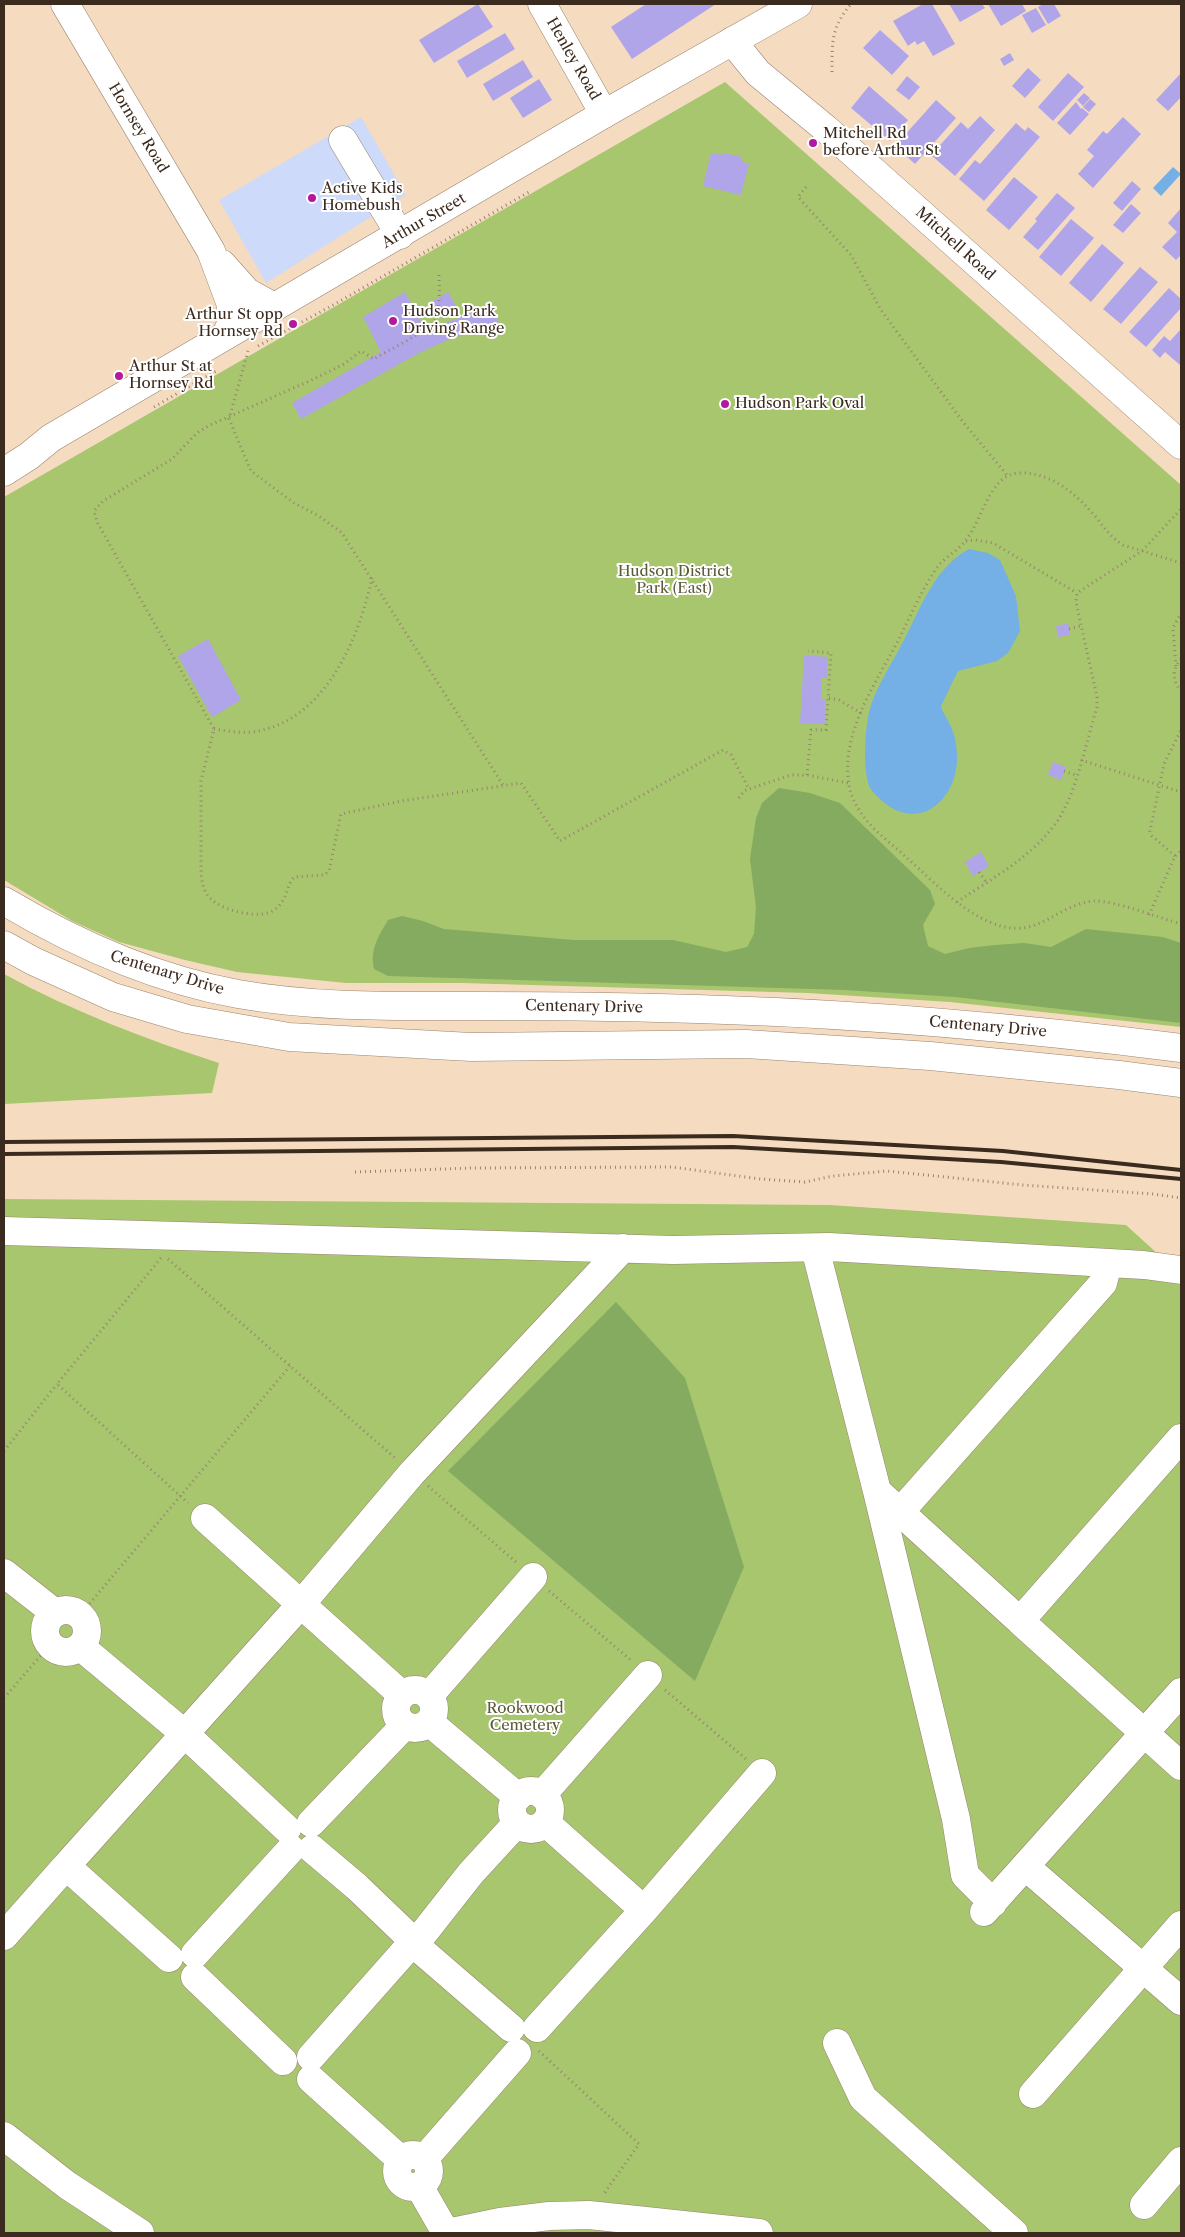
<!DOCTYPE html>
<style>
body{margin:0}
#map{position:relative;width:1185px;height:2237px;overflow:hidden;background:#f5dcc0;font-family:"Libre Caslon Text",serif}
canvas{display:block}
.frame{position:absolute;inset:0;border:5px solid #3b2a1e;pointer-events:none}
</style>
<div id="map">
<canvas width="1185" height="2237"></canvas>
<div class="frame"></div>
</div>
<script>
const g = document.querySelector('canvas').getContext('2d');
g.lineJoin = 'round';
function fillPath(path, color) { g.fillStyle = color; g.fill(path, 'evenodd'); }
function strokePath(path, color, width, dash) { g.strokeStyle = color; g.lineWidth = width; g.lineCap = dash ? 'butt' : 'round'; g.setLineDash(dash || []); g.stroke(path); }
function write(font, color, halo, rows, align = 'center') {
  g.font = font + ' "Libre Caslon Text",serif'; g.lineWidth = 4; g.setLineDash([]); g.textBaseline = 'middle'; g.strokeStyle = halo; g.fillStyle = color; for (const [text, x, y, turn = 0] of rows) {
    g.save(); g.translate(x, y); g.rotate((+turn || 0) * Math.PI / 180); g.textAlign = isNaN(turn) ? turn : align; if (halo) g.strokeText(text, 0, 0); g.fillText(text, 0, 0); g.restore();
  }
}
fillPath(new Path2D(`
 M361,117L406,195L266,283L219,200Z`), '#cedafa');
fillPath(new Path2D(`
 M725,82L1181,485V1027L950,1002L808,993L462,983H346L237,972L185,960L119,942L72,921L4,880V497Z
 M4,974C72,1011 145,1039 219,1063L212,1093L4,1104Z
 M4,1199L830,1205L1126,1225L1181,1275V2233H4Z`), '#a7c66e');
fillPath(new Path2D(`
 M779,788L810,793L840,803L930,890L935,904L923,925L928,946L945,954L969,948L995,945L1024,943L1051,947L1086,929L1163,937L1181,943V1023L955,997L845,990L388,976L374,969C370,949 378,937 388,920L402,916L423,921L444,929L574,940H673L726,952L747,947L754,934L756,907L750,859L756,818L762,803Z
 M616,1302L685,1378L744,1567L695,1681L448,1471Z`), '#85ab61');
fillPath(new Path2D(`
 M1173,167L1181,174L1161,196L1153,188Z
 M969,549L988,553L1000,560L1016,596L1020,631L1008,653L997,661L958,671L941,706C943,714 948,719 951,727C956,737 957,749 957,760C956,798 922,831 886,804C880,799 874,794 870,788C862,770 865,727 870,708C877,685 893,662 904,640C921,607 935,567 969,549Z`), '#74b0e6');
fillPath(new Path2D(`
 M478,4L493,27L434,63L419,40Z
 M646,4H716L632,59L611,27Z
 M923,4H932L955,44L933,56L924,41L917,45L915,41L908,46L893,21Z
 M949,4H982L985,8L960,22Z
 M988,4H1022L1026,11L1001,26Z
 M1043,4H1054L1061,16L1048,24L1038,7Z
 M1036,8L1046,25L1032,33L1022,15Z
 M880,30L909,56L892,75L863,48Z
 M505,33L515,49L467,78L457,61Z
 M1010,53L1014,60L1004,66L1000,59Z
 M523,60L533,77L493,101L483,84Z
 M1028,68L1041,80L1025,98L1012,86Z
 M1068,73L1084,87L1053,121L1038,107Z
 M1181,73V97L1168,111L1156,100Z
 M907,76L920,87L909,100L896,90Z
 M539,79L552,100L523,118L510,98Z
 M869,86L908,120L890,141L851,108Z
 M1084,93L1090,98L1083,106L1077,100Z
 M1090,99L1096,104L1089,112L1083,107Z
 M936,100L956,118L915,164L895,146Z
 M1076,102L1081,109L1082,108L1089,114L1070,135L1057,123Z
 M980,116L995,130L955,176L931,155L961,122L968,129Z
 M1123,117L1141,134L1093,188L1078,174L1094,156L1087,150L1103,131L1107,134Z
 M1016,123L1025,131L1028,127L1040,137L984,201L959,179L975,160L980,164Z
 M711,153L722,155L723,153L742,157L741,161L749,164L741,195L703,186Z
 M1014,177L1038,197L1009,230L986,210Z
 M1132,181L1141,189L1122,211L1113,203Z
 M1057,193L1075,208L1038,250L1023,237L1037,221L1035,219Z
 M1131,204L1141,213L1123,233L1113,225Z
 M1181,208V255L1176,260L1162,247L1177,232L1168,223Z
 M1071,219L1094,238L1061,276L1039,257Z
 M1102,244L1124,263L1091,302L1069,283Z
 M1140,267L1158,282L1121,324L1103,309Z
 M1169,288L1181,299V308L1146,347L1129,332Z
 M405,292L425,330L493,306L499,324L450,339L419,353L301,419L292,403L381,352L363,317Z
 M448,292L459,311L441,319L431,302Z
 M1181,329L1180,365L1165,352L1160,358L1152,350L1164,336L1170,341Z
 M1068,623L1070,635L1058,637L1056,626Z
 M208,639L241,700L212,717L178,656Z
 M804,655L828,657L827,678L822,677L821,699L826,700L825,724L800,723Z
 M1053,762L1066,767L1061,780L1048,775Z
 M981,852L989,866L973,876L965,862Z`), '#b1a5e9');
const minor = new Path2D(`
 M65,4L211,251L230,302L233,319L226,335
 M542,4L604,114
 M732,41L758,73L826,129L1181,445
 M343,140L400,235
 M222,264L247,292L274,307
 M4,1231L673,1250L829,1247L1144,1265L1181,1270
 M815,1248L877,1491L1020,1621L1181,1438
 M877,1491L956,1819L965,1875L993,1903
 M900,1512L1103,1283L1108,1263
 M205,1518L402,1695
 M4,1573L55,1613
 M45 1631a21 21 0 1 1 42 0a21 21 0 1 1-42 0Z
 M1020,1621L1181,1766
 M81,1647L185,1734L287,1829
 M396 1709a19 19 0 1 1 38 0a19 19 0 1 1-38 0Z
 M429,1696L533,1577
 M429,1722L518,1797
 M512 1810a19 19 0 1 1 38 0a19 19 0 1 1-38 0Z
 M542,1795L648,1675
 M311,1823L405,1725
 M312,1849L357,1887L405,1933
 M1026,1867L1181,2001
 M644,1910L762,1773
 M984,1912L1181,1692
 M423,1934L471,1873L517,1823
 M4,1936L66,1866
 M423,1952L511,2028
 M195,1954L291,1849
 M169,1958L66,1866L302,1603L412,1473L623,1248
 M195,1977L283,2061
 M537,2028L644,1910L545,1822
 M837,2043L863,2098L1014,2233
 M311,2057L404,1952
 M311,2079L401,2160
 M1033,2094L1181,1925
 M4,2136L67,2185L140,2233
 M397 2171a16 16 0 1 1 32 0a16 16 0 1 1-32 0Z
 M424,2159L517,2053
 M419,2186L446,2233
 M1144,2205L1181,2161
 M447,2233L500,2222L549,2216L589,2215L759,2233`);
const major = new Path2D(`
 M4,472L29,456L51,438L604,114L798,4`);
const highway = new Path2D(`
 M4,901C76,944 155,979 238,994C317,1008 398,1006 478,1006C560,1006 643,1007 725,1010C878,1015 1030,1029 1181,1048
 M4,945L33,961L113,997L187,1019L289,1037L471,1047L746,1044L930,1056L1119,1075L1181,1083`);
strokePath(minor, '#98836f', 29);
strokePath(major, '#98836f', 29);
strokePath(highway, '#98836f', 29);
strokePath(new Path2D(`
 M832,72C832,42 831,28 851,4
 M806,187L798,197L851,255L881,310L963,422L1007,475
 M439,275C439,287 441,311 434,321C426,332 387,351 374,359L361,351L344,364L316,378L208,426L197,433L172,459L103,501L94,511L97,522L214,729L201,781V874C202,883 204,893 211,899C223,911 260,920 274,910C288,900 285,888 294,877L324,875L329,871L341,814L401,801L521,783L560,841L723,750L731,755L749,789L791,775H807L848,783
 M258,346L335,304L529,192
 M248,351L229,419L251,471L294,503L319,516L342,533L503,785
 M154,407L216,371
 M966,541L975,540L993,543L1077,593
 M1181,563L1123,545C1110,537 1104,527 1095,516C1075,493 1051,472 1019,473C989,474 982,522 965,541C957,552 944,557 936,569C922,590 911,614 900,637C878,680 840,732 849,784C850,794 855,804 861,813C872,830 891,843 906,857C933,881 958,909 992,923C1038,942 1056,904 1094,901C1113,900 1160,918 1181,924
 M1069,629L1081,626
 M1181,659C1172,669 1172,681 1181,691
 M1176,666L1173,628L1181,613
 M829,698L839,700L861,713
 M214,729C226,731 239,733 252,732C324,723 359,639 372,578
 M1081,760L1181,792
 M1064,771L1076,775
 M807,775L811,730H826L831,653L808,651
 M739,798L744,791L749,789
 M1175,856L1152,836L1150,831L1164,764L1181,730
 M979,872L986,882
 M957,902C991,879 1034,856 1058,820C1077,791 1086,742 1097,707V697L1076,602L1077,593L1142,551L1181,509
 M1149,915L1175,856L1181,851
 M355,1172L472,1168L672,1167L760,1179L805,1182L833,1176L887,1171L1023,1185L1153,1194L1181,1198
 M161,1258L57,1384L188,1503
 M168,1259L395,1458
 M4,1451L57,1384
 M428,1486L516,1562
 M549,1591L632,1661
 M80,1615L290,1366
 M665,1690L746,1759
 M4,1698L49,1646
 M539,2051L639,2144L603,2195`), '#98836f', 3, [1, 4]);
strokePath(minor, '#fff', 28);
strokePath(major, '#fff', 28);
strokePath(highway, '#fff', 28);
strokePath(new Path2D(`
 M4,1142L733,1136L1003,1151L1181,1170
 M4,1154L733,1147L1001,1162L1181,1179`), '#3b2a1e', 4);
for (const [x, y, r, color] of [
 [813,143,5,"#b5179e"],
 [312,198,5,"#b5179e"],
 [393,321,5,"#b5179e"],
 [293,324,5,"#b5179e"],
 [119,376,5,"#b5179e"],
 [725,404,5,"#b5179e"]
]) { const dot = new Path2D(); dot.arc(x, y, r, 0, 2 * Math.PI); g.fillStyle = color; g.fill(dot); strokePath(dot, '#fff', 2); }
write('15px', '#3b2a1e', '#fff', [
 ["Henley Road",573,59,60],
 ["Hornsey Road",138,128,59],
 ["Arthur Street",424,221,-30],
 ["Mitchell Road",955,244,42],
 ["Centenary Drive",167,973,17],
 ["Centenary Drive",584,1007,1],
 ["Centenary Drive",988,1027,5]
]);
write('15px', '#3b2a1e', '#fff', [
 ["Mitchell Rd",823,134],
 ["before Arthur St",823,151],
 ["Active Kids",322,189],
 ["Homebush",322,206],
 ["Hudson Park",403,312],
 ["Driving Range",403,329],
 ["Arthur St opp",283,315,"right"],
 ["Hornsey Rd",283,332,"right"],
 ["Arthur St at",129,367],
 ["Hornsey Rd",129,384],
 ["Hudson Park Oval",735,404]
], 'left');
write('15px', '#5b5936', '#fff', [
 ["Hudson District",674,572],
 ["Park (East)",674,589],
 ["Rookwood",525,1709],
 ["Cemetery",525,1726]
]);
</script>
